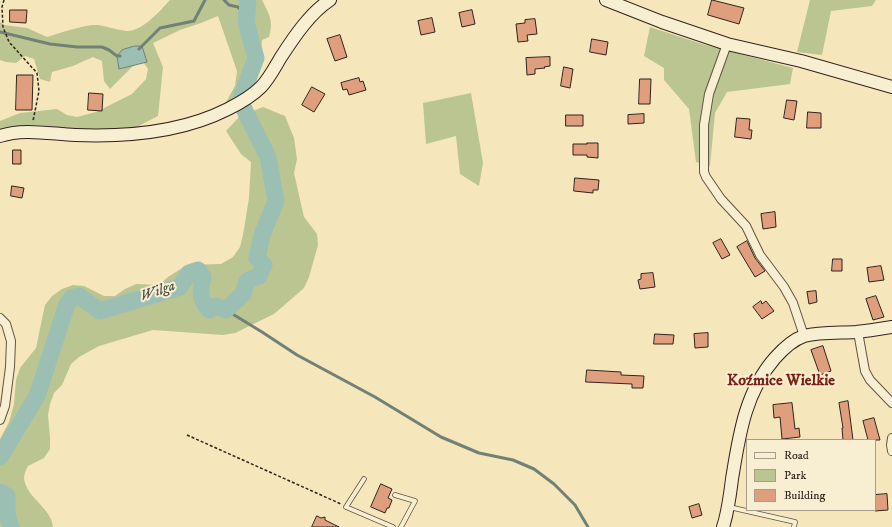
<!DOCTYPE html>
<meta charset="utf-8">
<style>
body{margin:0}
#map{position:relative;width:892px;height:527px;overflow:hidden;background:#f5e6bc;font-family:"IM FELL DW Pica",serif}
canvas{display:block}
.legend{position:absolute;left:746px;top:439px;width:130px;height:72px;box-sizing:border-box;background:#f8efd3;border:1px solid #a89d89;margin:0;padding:5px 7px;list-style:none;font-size:12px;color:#31231a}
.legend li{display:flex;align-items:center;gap:8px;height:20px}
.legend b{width:20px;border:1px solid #a89d89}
</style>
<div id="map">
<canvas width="892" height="527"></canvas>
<ul class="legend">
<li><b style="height:5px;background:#f8efd3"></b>Road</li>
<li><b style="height:11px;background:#bbc591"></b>Park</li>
<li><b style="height:11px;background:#df9f7e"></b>Building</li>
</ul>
</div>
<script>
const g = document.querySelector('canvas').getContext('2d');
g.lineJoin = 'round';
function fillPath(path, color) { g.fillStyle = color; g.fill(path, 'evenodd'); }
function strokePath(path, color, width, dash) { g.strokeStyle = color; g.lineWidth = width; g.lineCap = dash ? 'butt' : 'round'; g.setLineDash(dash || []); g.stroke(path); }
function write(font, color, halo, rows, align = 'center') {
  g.font = font + ' "IM FELL DW Pica",serif'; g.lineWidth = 4; g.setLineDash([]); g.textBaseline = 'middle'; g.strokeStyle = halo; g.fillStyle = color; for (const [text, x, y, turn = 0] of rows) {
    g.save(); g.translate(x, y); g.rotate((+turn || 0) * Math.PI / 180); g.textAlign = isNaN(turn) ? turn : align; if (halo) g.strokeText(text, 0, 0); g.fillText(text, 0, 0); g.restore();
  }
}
fillPath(new Path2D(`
 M170,0H262C269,14 274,21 269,37L262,40C262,43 261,47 261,50C261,53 263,56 262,59C258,80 243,94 225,104L235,86L237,71L218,16L201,23L180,30L153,43L163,67L158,116L131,130L78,132L57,127L36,125L26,126L0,133V121L20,113L57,109L67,115L77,117L96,112L132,94L146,79L148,69L141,59L133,66L110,89L104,81L102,61L93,57L73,66L52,72L50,82L40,79L34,59L25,56L16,63L6,62L0,60V22L4,25L27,28L47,37C60,33 86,24 98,25C107,26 116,30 126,31C142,32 160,11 170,0Z
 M810,0H876L872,6L831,11L822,55L797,52Z
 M650,27L702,44L793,68L790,84L727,92L715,113L710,166L696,162L689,109L664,80V68L644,56Z
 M471,93L483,163L479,186L460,174L456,136L426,144L423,103Z
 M263,107L285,116L294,138L297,159L294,173L304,217L317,234L318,245L309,277L304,288L274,314L235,333L223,335L153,330L99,346L79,357L71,364L62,385L54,393L50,404L48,415L50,438V449L44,458L28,466C26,470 24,474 24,478C26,498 51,507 53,527H0V439L9,422L14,404L16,380L20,368L36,348L45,305L52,296L62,289L73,285L84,286L104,296H115L125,289L136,284L159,285L168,277L187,265L221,264L233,257L240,247L243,235L249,198L251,162L241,154L226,131L240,116Z`), '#bbc591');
const water = new Path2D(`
 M135,46H142L147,62L119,69L117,56L122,50Z`);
fillPath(water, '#9cbfb4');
strokePath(water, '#718176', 1);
strokePath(new Path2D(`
 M224,0L229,5L238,7L246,16
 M0,32L50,44L77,47H102L109,50L117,56H120
 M139,49L160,28L194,21L205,0
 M226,310L262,332L297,355L375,397L441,437L479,453L513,460L534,469L554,484L575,505L588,527`), '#718176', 3);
strokePath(new Path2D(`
 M242,95L256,58L246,22L248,4L247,0
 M0,457L37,396L67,304L72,298L79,296L100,311L180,287L189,273L198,270L203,277C200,292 199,298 209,310L216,306L226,310L243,294L247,281L259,276L264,265L257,258L262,235L276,201L268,157L244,109
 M0,492L7,496V515L11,527`), '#9cbfb4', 17);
const building = new Path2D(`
 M712,0L744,8L739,24L708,15Z
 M10,10H27L26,23L10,22Z
 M472,10L475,24L462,27L459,13Z
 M432,18L435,32L421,35L418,21Z
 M535,19L537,34L527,35L528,41L518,42L516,24L525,23V20Z
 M340,35L347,57L335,61L327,39Z
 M592,39L608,42L606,55L590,52Z
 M550,57V66L544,67L545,68L535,69V74L527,75L526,58Z
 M564,67L573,69L570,88L561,86Z
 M17,75H33L32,110H16Z
 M359,78L360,82L363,81L366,90L349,95L347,89L343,90L341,83Z
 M640,79H651L650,104H639Z
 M312,87L325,94L314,112L302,105Z
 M89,93L103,94L102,111L88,110Z
 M787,100L797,101L794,120L784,118Z
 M808,112L821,113V128H807Z
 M644,114V123L628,124V115Z
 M566,115H583V126H566Z
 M737,118L750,119L749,130H752L751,139L735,137Z
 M587,143H598V158L587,157V155H573V144H587Z
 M13,150H21V164H13Z
 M575,178L599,180L598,190H593V193L574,191Z
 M12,186L24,188L22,198L11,196Z
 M775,212L776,227L763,229L761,214Z
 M721,239L730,255L722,259L713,243Z
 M747,241L755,258L765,271L755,277L737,247Z
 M833,259H842V271H832Z
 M881,266L884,280L869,282L867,268Z
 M653,273L655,287L640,289L638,280L641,279V274Z
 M816,291L817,302L809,304L807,292Z
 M876,296L884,317L873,320L866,299Z
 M761,301L762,304L766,301L774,311L762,319L753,307Z
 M708,333V347L695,348L694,334Z
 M655,334L674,335L673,344H654Z
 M823,346L831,371L820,375L811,350Z
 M587,370L621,372V375L644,376L643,388H632V384L586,382Z
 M848,401L853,440H843L842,428H843L839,403Z
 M792,403L795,429L799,428L800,437L782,439L780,417L774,418L773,405Z
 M874,418L880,440H868L863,421Z
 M381,484L392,489L388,498L392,500L389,508H387L385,513L371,507Z
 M887,494L888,510L875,511V495Z
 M699,504L702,515L692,518L689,507Z
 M317,516L321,518L325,517V520L339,527H312Z`);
fillPath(building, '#df9f7e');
strokePath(building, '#31231a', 1);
const lane = new Path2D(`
 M364,479L346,507L393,527
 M395,495L415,501L401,527
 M729,507L795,522L794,527`);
const street = new Path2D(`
 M727,44L709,94L704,125V172L706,177L721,199L746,226L760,255L784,287L793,303L804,336
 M0,318L6,324L11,341L10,367L5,406L0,420
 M858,332L865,371L870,380L892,403
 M892,438L891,445L892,451`);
const secondary = new Path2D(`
 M606,0L662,22L727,44L801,61L892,87
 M0,136C23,128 51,134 75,135C125,137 183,132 228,109C240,103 252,96 261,87C269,79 275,67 281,57C294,37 310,13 330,0
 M723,527C728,512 730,495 732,479C739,436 745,392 775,358C783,349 792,340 804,336C820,332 839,333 856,332C868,331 880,329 892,327`);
strokePath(lane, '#625442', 5.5);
strokePath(street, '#625442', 10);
strokePath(secondary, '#31231a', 14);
strokePath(new Path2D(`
 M4,0L2,7L3,27L9,42L37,73L39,91L33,121
 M187,435L341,504`), '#31231a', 1.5, [3, 2]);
strokePath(lane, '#f8efd3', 4);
strokePath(street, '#f8efd3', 8);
strokePath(secondary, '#f8efd3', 12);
write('italic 15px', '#515248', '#f8efd3', [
 ["Wilga",158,292,-19]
]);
write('bold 16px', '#7a1f14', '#f8efd3', [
 ["Koźmice Wielkie",781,382]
]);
</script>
